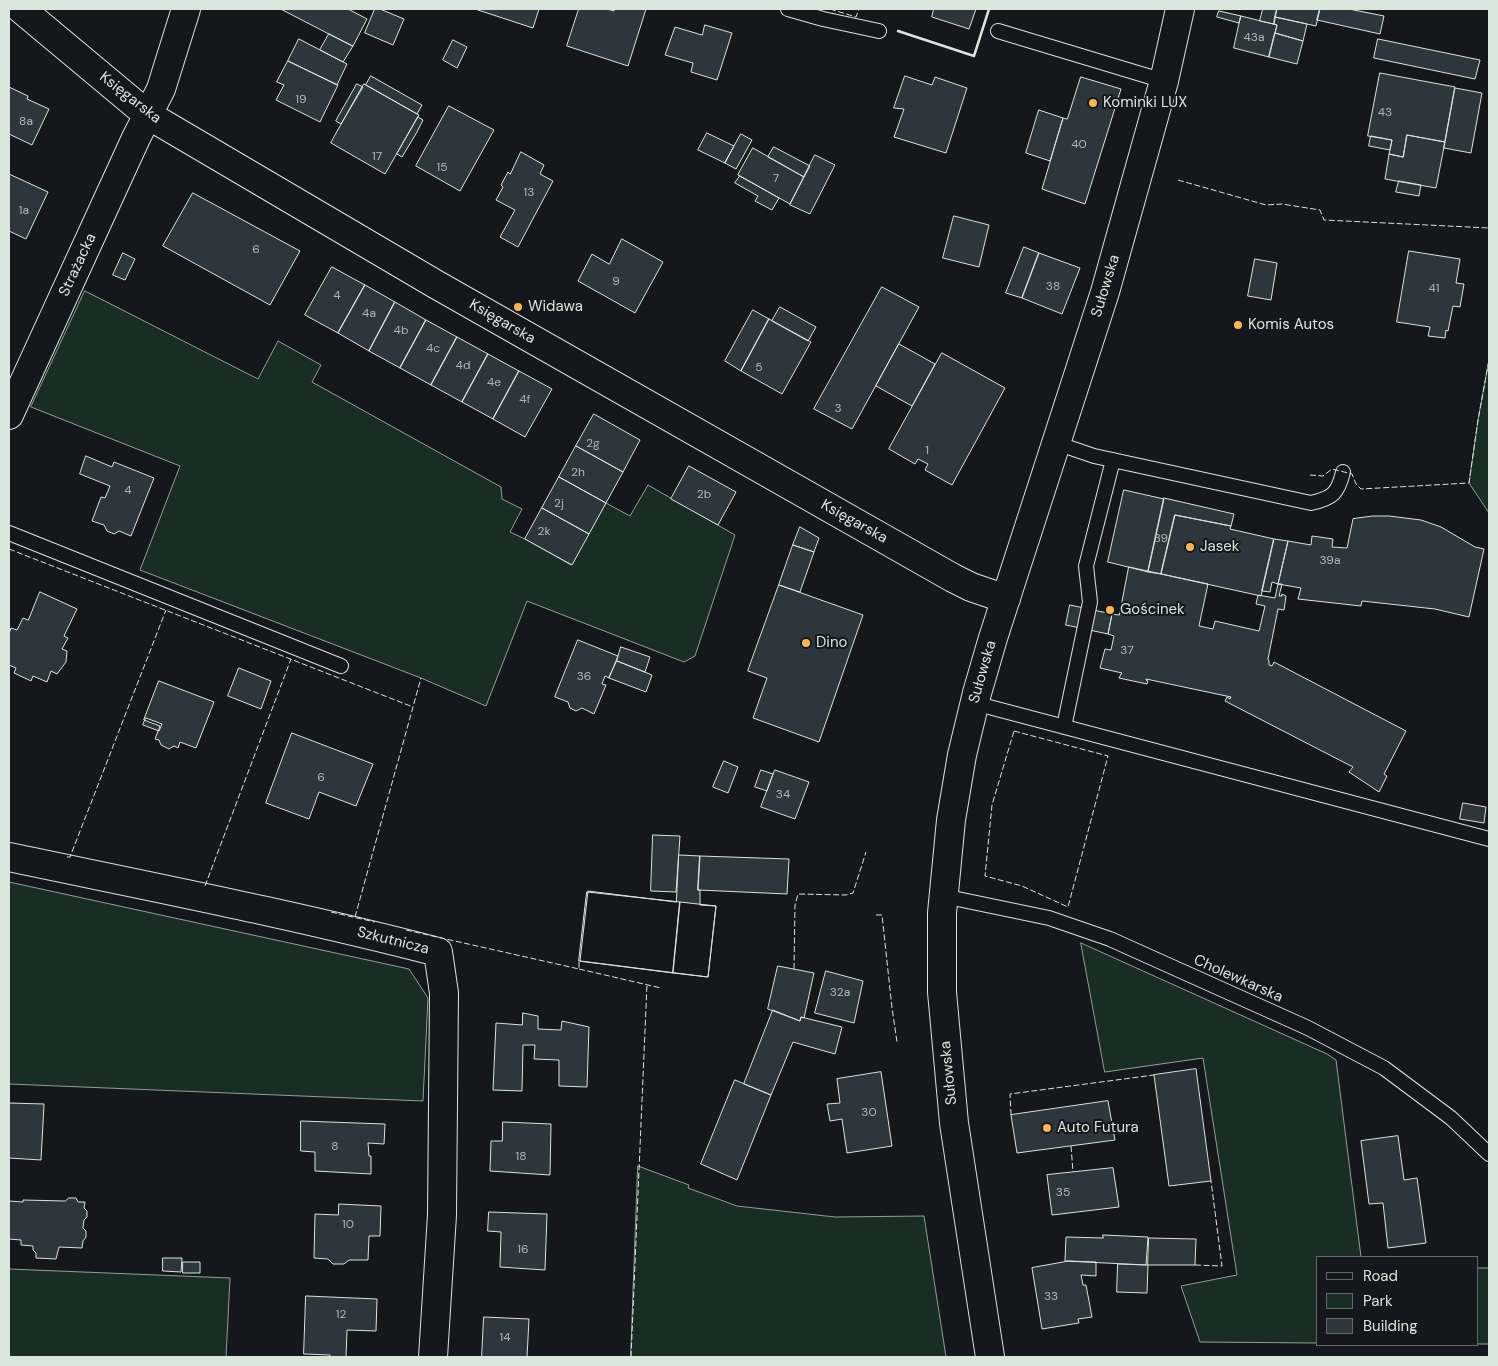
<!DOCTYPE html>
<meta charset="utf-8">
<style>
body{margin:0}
#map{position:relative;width:1498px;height:1366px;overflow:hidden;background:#14181c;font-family:"DM Sans",sans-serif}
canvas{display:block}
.frame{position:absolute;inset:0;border:10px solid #d8e6dc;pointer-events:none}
.legend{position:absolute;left:1316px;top:1256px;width:162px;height:90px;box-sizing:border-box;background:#14181c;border:1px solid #626a69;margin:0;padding:6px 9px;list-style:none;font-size:15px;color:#d8e6dc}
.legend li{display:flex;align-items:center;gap:10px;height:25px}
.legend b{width:25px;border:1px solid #626a69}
</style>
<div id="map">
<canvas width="1498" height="1366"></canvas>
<div class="frame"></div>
<ul class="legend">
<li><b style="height:6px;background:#14181c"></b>Road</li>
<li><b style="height:14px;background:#1a2d24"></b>Park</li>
<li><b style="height:14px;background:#2c363c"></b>Building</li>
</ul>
</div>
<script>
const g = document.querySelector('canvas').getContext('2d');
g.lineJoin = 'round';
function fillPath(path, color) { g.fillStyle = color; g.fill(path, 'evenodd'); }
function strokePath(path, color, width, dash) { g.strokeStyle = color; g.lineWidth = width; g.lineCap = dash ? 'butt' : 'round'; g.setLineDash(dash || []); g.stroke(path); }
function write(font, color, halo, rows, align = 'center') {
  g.font = font + ' "DM Sans",sans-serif'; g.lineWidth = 4; g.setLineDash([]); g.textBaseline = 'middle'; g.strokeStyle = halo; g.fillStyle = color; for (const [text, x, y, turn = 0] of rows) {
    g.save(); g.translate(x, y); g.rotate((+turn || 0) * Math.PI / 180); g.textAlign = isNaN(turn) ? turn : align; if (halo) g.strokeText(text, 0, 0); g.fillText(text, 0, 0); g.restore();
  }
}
const green = new Path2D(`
 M85,291L258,379L278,341L321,365L312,382L501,487L502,499L522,509L510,532L525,539L571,565L606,503L630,516L648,485L735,535L695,656L684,662L527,601L486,706L421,678L140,570L180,466L31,407Z
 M1489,360V513L1469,483L1478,420Z
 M9,882L409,969L428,998L423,1101L9,1084Z
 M1081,943L1327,1054L1336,1060L1361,1257H1317V1343L1200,1342L1181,1286L1237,1275L1203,1058L1105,1072Z
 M638,1166L689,1185L688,1188L737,1206L835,1217L924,1216L946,1357H631Z
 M1477,1268H1489V1344H1477Z
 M9,1269L230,1278L226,1357H9Z`);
fillPath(green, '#1a2d24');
strokePath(green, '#939e99', 1);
const building = new Path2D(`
 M281,9H348L367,19L353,46Z
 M375,9H380L404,19L393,45L365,33Z
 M479,9H539L533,28L478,10Z
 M579,9H607L614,11L615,9H646L628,66L567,46Z
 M934,9H976L969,29L932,17Z
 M1263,9H1277L1274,24L1260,21Z
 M1277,9H1320L1316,26L1275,17Z
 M1320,9H1349L1384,16L1380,34L1317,20Z
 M1219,11L1241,16L1239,23L1217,17Z
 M1241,16L1277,25L1269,57L1234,48Z
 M1275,17L1307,24L1303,41L1275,33L1277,25L1274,24Z
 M705,25L732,33L717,80L691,72L693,63L665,55L675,27L702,35Z
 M1275,33L1303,41L1297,64L1269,57Z
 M329,34L353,46L343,62L320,50Z
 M299,39L347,64L337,85L288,61Z
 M1378,39L1480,60L1475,79L1374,58Z
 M453,40L467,47L457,68L443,60Z
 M288,61L338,85L320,122L276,100L284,85L277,82Z
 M1380,73L1455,87L1445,142L1407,135L1403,157L1389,154L1392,140L1368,136Z
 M371,76L422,105L417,114L366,85Z
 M905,76L932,85L935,77L967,88L946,153L894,137L904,109L894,108Z
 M1081,77L1121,89L1085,204L1042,189L1063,118L1067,119Z
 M357,84L363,87L341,124L336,121Z
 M364,84L419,115L385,174L331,143Z
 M9,87L28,96L27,99L49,109L32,145L9,134Z
 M1455,88L1482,93L1471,153L1444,148Z
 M449,106L494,130L460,191L416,166Z
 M1039,110L1063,118L1050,161L1026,153Z
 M418,117L423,120L417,132L402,157L397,154Z
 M707,133L734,146L725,163L698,150Z
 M741,134L752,140L736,169L725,163Z
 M1407,135L1445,142L1436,188L1385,179L1389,154L1403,157Z
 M1371,136L1392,140L1390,150L1369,146Z
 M774,147L810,166L804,177L768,157Z
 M753,148L804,177L790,204L738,175Z
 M521,152L544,165L540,174L553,181L518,247L500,237L515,210L496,200L503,187L501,185L508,172L510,174Z
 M815,155L835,165L810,214L790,205Z
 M9,174L48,192L26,239L9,231Z
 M740,176L779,198L772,210L755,201L758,196L735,183Z
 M1399,181L1421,185L1419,196L1396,192Z
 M193,193L300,251L270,305L163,246Z
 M954,216L989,225L979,267L943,258Z
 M622,239L663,262L635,313L578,281L592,254L609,264Z
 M1024,247L1039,253L1022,298L1006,293Z
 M1409,251L1460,259L1456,283L1464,284L1460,307L1453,306L1448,331L1446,330L1445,338L1428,336L1430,327L1397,322Z
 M123,253L135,259L125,280L113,275Z
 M1039,253L1080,268L1062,314L1022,298Z
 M1255,259L1277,263L1271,300L1248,296Z
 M332,267L365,285L338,333L305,315Z
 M365,285L395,302L369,351L338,333Z
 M882,287L919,307L852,429L814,409Z
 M395,302L426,320L400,368L369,351Z
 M780,307L816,327L808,341L772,321Z
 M753,310L769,319L741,371L725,361Z
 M769,319L811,342L782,394L741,371Z
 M426,320L457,337L431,385L400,368Z
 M457,337L488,354L462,402L431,385Z
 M899,344L935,364L912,406L876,386Z
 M942,353L1005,388L952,485L925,470L928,464L918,459L915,464L889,449Z
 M488,354L519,371L493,419L462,402Z
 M519,371L552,389L525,437L493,419Z
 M594,414L640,440L623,472L576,446Z
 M576,446L623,472L606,503L559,477Z
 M86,456L112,467L114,462L154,478L131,536L119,531L114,534L107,531L104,525L92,521L101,497L105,498L110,486L80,474Z
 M689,466L736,492L718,525L671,499Z
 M559,477L606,503L589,534L542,508Z
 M1124,490L1164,499L1148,572L1108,562Z
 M1164,498L1234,514L1231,526L1175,515L1161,574L1148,572Z
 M542,508L589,534L572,565L525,539Z
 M1175,515L1231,526L1230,529L1274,539L1261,596L1161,574Z
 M1373,516H1389L1421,520L1441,527L1475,547L1484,549L1469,617L1435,609L1362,601L1361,606L1298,599L1301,588L1278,584L1288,541L1311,545L1312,536L1333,539L1332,547L1347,548L1353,519Z
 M800,527L819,538L814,552L793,545Z
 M1274,539L1288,541L1278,584L1272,582L1270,592L1262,591Z
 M793,545L814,552L800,592L779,585Z
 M1129,567L1208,584L1199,626L1213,629L1215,621L1259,631L1265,606L1256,604L1258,595L1275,598L1278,584H1282L1279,596H1282V594L1286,596L1284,610L1278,609L1268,659L1269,661V665L1272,666L1274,662L1406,731L1384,774L1387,776L1379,792L1349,772L1353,767L1225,701L1227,697L1230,699L1231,697L1146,679V680L1148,681L1147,684L1119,678L1121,674L1122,673L1100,668L1105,649L1111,650L1114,636L1108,634L1112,614L1119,615Z
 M779,585L863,615L819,742L753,718L767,678L748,671Z
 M40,592L77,609L64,636L68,638L62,649L67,651L66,662L57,674L51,671L47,682L33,676L31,681L14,673L16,668L9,665V634L11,628L17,630L23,618L28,620Z
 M1070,605L1112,614L1108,634L1066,625Z
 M578,640L618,656L609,678L605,676L602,684L606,685L594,714L582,708L576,711L570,708L568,702L555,697Z
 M621,647L650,657L645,672L617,661Z
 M617,661L652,675L646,692L609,678Z
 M239,668L271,681L261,709L228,696Z
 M159,681L214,702L196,748L180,742L178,748L174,746L169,749L161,745L159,740L155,739L160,726L144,720Z
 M146,718L162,724L159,731L143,725Z
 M292,733L373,764L356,806L319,792L309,819L266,803Z
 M724,761L738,767L728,793L713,787Z
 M761,770L773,774L767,791L755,787Z
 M775,770L809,782L795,819L761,807Z
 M1463,803L1486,807L1484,823L1460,819Z
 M653,835L680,836L676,892L651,891Z
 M679,855L700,856L698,890H700V905L716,906L708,977L580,961L588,891L676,902Z
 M700,856L789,859L787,894L698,890Z
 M587,892L680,902L673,973L579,961Z
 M680,902L716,906L708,977L673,973Z
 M778,966L814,973L804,1018L801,1017L800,1021L768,1009Z
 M826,971L863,981L854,1023L815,1013Z
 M773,1010L800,1021L801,1017L842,1027L835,1054L793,1042L771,1095L744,1084Z
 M523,1013L538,1016V1029L561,1030L562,1021L589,1027L587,1087L559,1086V1060L534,1059L535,1045H523L522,1091L493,1090L496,1023L522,1025Z
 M1196,1069L1211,1181L1169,1186L1154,1075Z
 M881,1072L892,1146L847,1153L842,1119L830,1121L827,1104L840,1103L837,1079Z
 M735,1080L771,1095L737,1180L701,1164Z
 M1108,1101L1115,1140L1017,1153L1011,1115Z
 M9,1103L44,1104L41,1160L9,1158Z
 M301,1121L385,1124L384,1144L368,1143L369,1156H371V1174L315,1171V1152L301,1151Z
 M503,1122L551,1124L550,1175L490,1171L491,1141H502Z
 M1398,1136L1404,1180L1417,1178L1426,1243L1388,1248L1383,1203L1369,1204L1361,1141Z
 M1113,1168L1119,1207L1052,1215L1047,1175Z
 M69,1198H76L78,1202H85L84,1208L87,1211V1217L84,1220L83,1228L86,1231V1237L83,1241L82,1248L59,1247L56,1259L36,1258V1253L33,1250V1246L21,1245V1240L9,1239V1201L23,1202V1200L65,1201Z
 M339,1204L381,1206L380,1236H369L368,1260H349L344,1264H333L328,1259L314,1258L315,1214L338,1215Z
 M489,1212L547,1214L545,1270L500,1267L501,1232L488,1231Z
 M1103,1235L1148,1237L1146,1265L1065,1261L1066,1237L1103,1238Z
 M1149,1238L1196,1239L1195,1265H1148Z
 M163,1258H182L181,1272L163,1271Z
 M1069,1261L1096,1262V1276L1081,1275L1083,1285H1086L1092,1317L1078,1319L1079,1323L1042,1329L1032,1268Z
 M183,1262H200V1273H183Z
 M1118,1264L1148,1265L1147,1293L1117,1292Z
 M306,1296L377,1299L376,1331L347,1330L346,1357H330V1355L304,1354Z
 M484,1317L529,1319L527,1357H482Z`);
fillPath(building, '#2c363c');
strokePath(building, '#d8e6dc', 1);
const lane = new Path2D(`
 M788,9L823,19L879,31
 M998,31L1164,81
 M1056,443L1094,456L1311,503C1333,498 1338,493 1343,472
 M9,533L341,666
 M974,703L1489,839
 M1064,727L1090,602L1086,566L1113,460
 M943,896L1049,918L1110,939L1308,1028L1384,1068L1451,1118L1489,1154`);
const street = new Path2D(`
 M9,415L136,138L161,89L186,9
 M9,857C152,887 296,915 438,952L444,993L442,1215L433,1357`);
const secondary = new Path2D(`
 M21,9L148,115L437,285L953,578L971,587L1006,599
 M990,1357L954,1123L942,992V913L951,820L962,755L977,693L993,638L1105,292L1164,81L1180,9`);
strokePath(lane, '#d8e6dc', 16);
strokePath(street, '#d8e6dc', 30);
strokePath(secondary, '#d8e6dc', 30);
strokePath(lane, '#14181c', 14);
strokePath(street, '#14181c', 28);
strokePath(secondary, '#14181c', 28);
strokePath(new Path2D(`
 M830,9L856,17L859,9
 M1178,180L1266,205L1282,204L1320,210L1324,220L1489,228
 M1310,475L1323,476L1332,469L1352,474L1356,484L1361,489L1469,483L1478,420L1489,360
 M9,549L413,707
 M1014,731L1108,756L1068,907L1022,886L985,876L992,805Z
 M67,857H70L166,610
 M205,886L291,659
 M331,912L375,922
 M876,915H882L892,1008L897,1042
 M355,917L421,678
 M406,930L579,969V961
 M579,969L661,988
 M794,969L795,905L798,894L846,895L853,893L866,852
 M1011,1115L1010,1094L1154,1075
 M1071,1146L1073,1172
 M1195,1265L1222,1266L1211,1181
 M631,1357L647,984`), '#d8e6dc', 1, [6, 2.5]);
strokePath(new Path2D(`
 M898,31L974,56L989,9`), '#d8e6dc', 2.5);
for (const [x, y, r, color] of [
 [1093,103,5,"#ffb74d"],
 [518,307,5,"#ffb74d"],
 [1238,325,5,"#ffb74d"],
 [1190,547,5,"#ffb74d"],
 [1110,610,5,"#ffb74d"],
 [806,643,5,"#ffb74d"],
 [1047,1128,5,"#ffb74d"]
]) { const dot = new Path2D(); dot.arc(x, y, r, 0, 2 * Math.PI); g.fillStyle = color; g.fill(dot); strokePath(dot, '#14181c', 2); }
write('12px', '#adbab4', null, [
 ["43a",1254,38],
 ["19",301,100],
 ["43",1385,113],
 ["8a",26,122],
 ["40",1079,145],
 ["17",377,157],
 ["15",442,168],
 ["7",776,179],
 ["13",529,193],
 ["1a",24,211],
 ["6",256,250],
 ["9",616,282],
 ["38",1053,287],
 ["41",1434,289],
 ["4",337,296],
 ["4a",369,314],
 ["4b",401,331],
 ["4c",433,349],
 ["4d",463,366],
 ["5",759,368],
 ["4e",494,383],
 ["4f",525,400],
 ["3",838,409],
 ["2g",593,444],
 ["1",927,451],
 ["2h",578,473],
 ["4",128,491],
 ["2b",704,495],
 ["2j",559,504],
 ["2k",544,532],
 ["39",1161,539],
 ["39a",1330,561],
 ["37",1127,651],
 ["36",584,677],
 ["6",321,778],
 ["34",783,795],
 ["32a",840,993],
 ["30",869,1113],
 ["8",335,1147],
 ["18",521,1157],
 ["35",1063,1193],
 ["10",348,1225],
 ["16",523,1250],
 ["33",1051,1297],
 ["12",341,1315],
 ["14",505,1338]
]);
write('15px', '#d8e6dc', '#14181c', [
 ["Księgarska",130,98,38],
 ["Strażacka",78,265,-65],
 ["Sułowska",1106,286,-73],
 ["Księgarska",502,322,30],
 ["Księgarska",854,522,29],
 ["Sułowska",983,672,-74],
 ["Szkutnicza",393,941,14],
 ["Cholewkarska",1238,979,24],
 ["Sułowska",949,1073,-96]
]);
write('15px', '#d8e6dc', '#14181c', [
 ["Kominki LUX",1103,103],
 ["Widawa",528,307],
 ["Komis Autos",1248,325],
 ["Jasek",1200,547],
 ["Gościnek",1120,610],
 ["Dino",816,643],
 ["Auto Futura",1057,1128]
], 'left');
</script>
